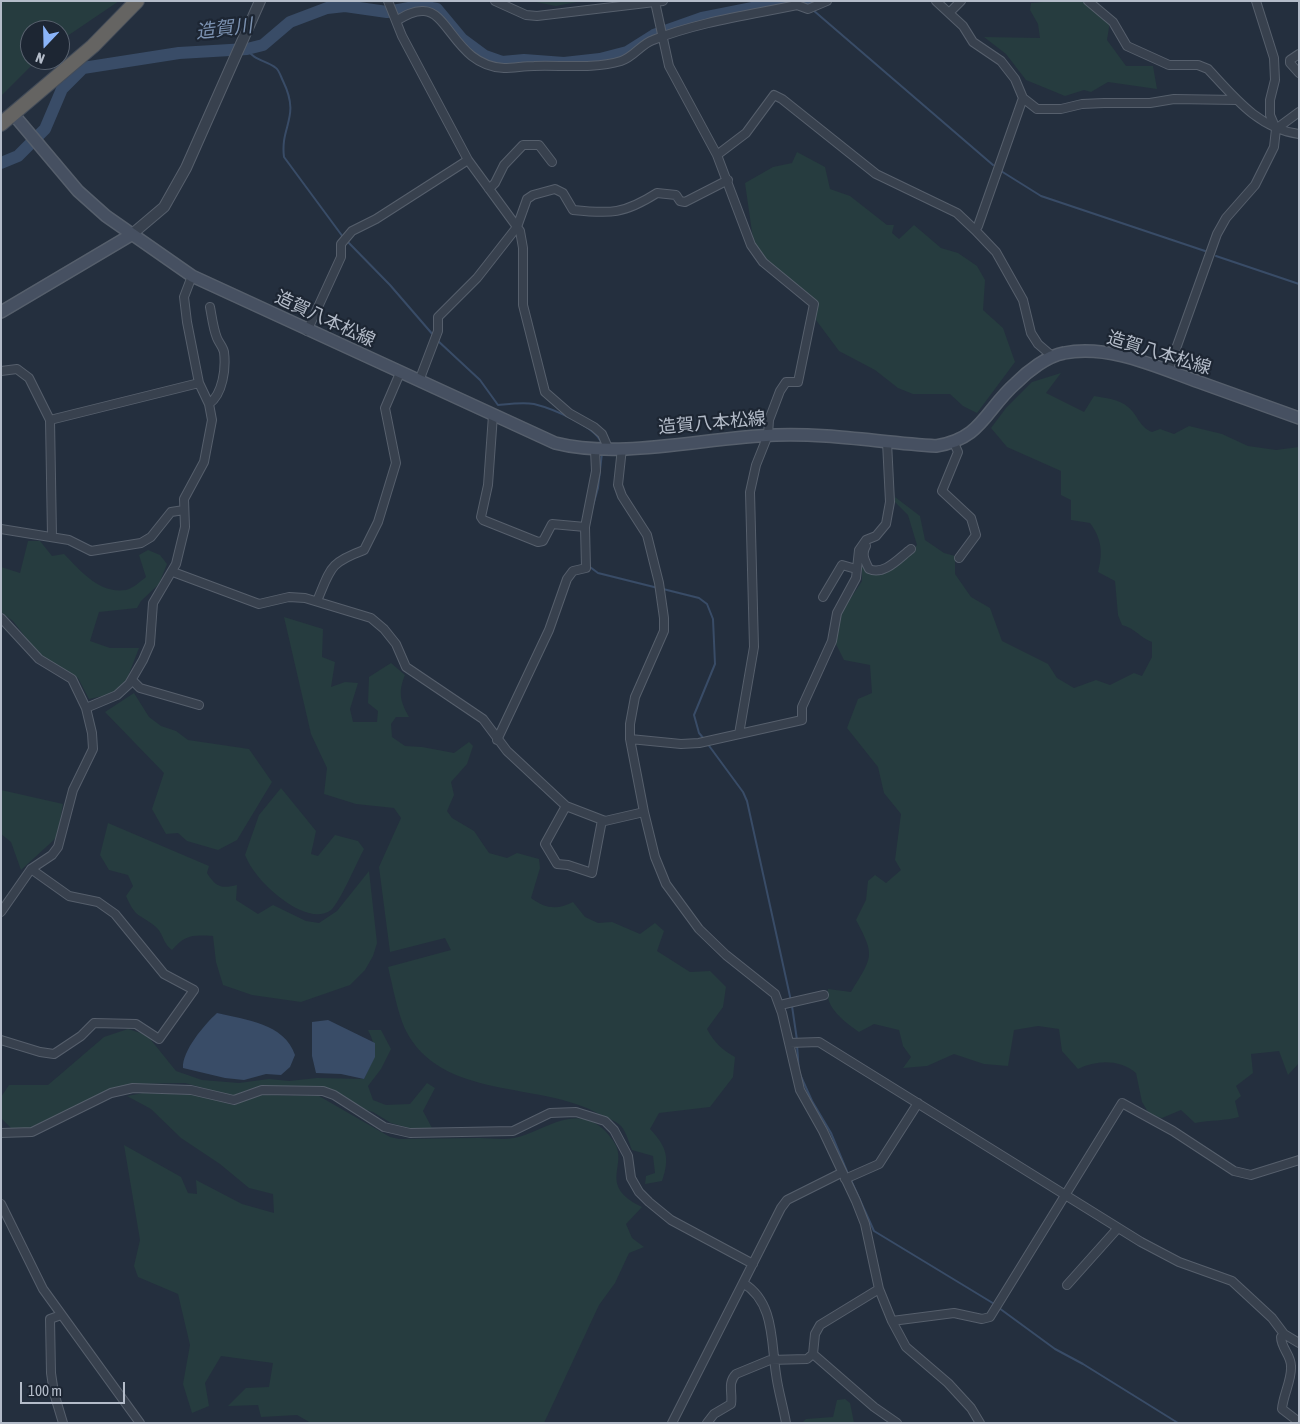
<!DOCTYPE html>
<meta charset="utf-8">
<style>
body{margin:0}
#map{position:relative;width:1300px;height:1424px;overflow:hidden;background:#242f3e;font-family:"Asap Condensed",sans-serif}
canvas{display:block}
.frame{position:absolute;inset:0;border:2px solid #b4bcc9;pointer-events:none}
.north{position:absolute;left:20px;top:20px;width:50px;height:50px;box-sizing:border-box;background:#1d2633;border:1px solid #59626f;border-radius:50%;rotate:201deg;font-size:14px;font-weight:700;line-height:20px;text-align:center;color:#b4bcc9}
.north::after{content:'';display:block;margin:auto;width:18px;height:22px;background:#8ab4f8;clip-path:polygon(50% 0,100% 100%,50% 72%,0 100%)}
.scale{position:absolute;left:20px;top:1382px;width:105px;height:22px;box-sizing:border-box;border:2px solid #b4bcc9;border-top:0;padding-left:6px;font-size:15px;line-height:18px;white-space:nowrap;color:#b4bcc9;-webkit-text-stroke:4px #1d2633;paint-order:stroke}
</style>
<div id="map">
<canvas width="1300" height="1424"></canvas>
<div class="frame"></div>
<div class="north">N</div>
<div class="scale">100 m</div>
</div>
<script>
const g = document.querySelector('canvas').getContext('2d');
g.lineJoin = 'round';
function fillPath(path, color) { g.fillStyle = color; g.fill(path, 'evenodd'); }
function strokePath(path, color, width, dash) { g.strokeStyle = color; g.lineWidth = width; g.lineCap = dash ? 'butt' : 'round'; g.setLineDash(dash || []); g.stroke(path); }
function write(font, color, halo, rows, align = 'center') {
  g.font = font + ' "Asap Condensed","Noto Sans JP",sans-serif'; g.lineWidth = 4.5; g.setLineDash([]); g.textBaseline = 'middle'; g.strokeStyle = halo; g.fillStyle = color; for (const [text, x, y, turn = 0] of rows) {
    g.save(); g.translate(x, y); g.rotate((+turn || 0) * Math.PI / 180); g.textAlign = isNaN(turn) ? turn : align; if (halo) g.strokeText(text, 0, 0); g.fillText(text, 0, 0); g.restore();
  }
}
fillPath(new Path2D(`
 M1,1H119L60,41V30H30V60H37L1,96Z
 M531,1H582L556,6Z
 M1054,1H1087L1090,9L1110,21L1107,40L1126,66H1153L1157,89L1108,82L1091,92L1084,90L1065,96L1026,80L1006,54L984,37L1040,38L1038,24L1030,10L1031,3Z
 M797,152L825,167L830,189L850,196L887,225H894L892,233L899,239L914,225L941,248L958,253L977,266L985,280L983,310L1003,328L1015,362L977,413L963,406L950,394H913L898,388L875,370L839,351L816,320L817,303L765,260L754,246L745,183L773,167L792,163Z
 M1061,373L1046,393L1084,412L1094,396C1105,398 1119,399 1128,407C1138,415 1139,427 1152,432L1160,429L1174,434L1189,426L1222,434L1248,446L1276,450L1299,447V1063L1288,1075L1279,1051L1251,1054L1253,1073L1236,1086L1241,1096L1235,1101L1239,1117C1225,1121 1211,1120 1195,1123L1181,1110L1162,1118L1150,1115L1142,1102L1136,1073C1119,1059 1097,1060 1078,1069L1062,1051L1059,1029L1038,1026L1014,1030L1008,1066L984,1064L954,1054L927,1066L903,1068L911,1057L903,1046L899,1030L874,1024L859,1032C846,1023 824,1007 828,989L851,992C872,957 876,957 856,920L866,900L868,881L875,875L886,883L901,870L895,860L901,814L884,793L878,767L847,728L858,699L872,693L870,665L844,660L836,644L841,613L862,581V566L872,575C889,576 907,559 917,545L908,515L894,501L895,497L920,516L925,540L944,553L955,556V574L971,597L990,608L1002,641L1048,664L1057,678L1074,688L1096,680L1110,685L1134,673L1142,676L1152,657V642C1139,637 1135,628 1122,625L1118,615L1115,581L1098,572C1103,553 1102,539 1090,523L1071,520V500L1061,495V471L1007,447L991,428L1006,408L1032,382Z
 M28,541H40L52,556L64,554C81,571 99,594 126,590C132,589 141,581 146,577L139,555L148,550L160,555L167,564L159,584L141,601L137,608L99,612L90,641L110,648H139L127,679L117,693L89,699L78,678L40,656L13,621L1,612V567L20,573Z
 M284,617L323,629L322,657L335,662L331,687L345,682L358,683L350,709L353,722H377L378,711L368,703L369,677L391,663L405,675C398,692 400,701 409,717H396L391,724L392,737L405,746L422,747L454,753L469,742L473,746L467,764L451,782L454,795L447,811L452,818L474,831L489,853L507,858L517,853L539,859L540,868L531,898C546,909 557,910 573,902L585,917L598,923L612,922L640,934L655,923L664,931L657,951L690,972L710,971L726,987L723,1007L707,1029C714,1042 722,1050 735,1057L733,1077L710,1107L659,1113L650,1129C667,1147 670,1158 662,1181L645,1184L646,1176L655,1173L653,1156L632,1150C629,1143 626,1131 621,1126C616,1121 607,1118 601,1115C541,1080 441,1102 405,1029C397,1011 393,987 388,967L451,950L445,938L390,952L379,867L401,818L394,808L356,804L324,794L327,768L311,734Z
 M134,693L149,717L161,726L176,731L188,740L249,749L272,782L237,840L218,850L187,841L178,833L166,834L152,809L164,773L105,712Z
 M281,788L316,831L311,854L318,856L335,835L358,841L364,849C358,860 339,904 331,910C309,926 270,892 257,875C252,869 248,862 245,855L259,815Z
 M1,790L63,804L57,837L21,870L11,842L1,834Z
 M108,823L209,866L207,873C216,887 221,889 237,885L236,900L258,914L273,905L306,921L319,923L337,911L369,871L377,943L373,956L365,970L350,985L301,1002L252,995L223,985L216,962L213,936C193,935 186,934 172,950C163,944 163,933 156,927C139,913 136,919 126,896L133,886L128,875L109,870L100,855Z
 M128,1029L147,1035L176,1071L202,1080L239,1083L269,1079L289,1081L317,1078L364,1079C374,1058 379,1052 368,1030H381L391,1049L381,1069L368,1086L373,1100L386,1105L410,1104L427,1083L435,1088L423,1111L433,1130L409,1128L391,1123L373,1112L353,1106L325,1088H253L232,1096L185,1083L133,1084L111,1090L27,1129L13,1130L1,1118V1097L9,1085H48L104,1037Z
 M143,1093L196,1095L234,1105L258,1095L319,1096L390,1137L399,1139C426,1139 453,1138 479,1138C490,1138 503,1140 514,1138C535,1134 562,1114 584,1119C596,1122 604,1128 611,1138C633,1163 594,1184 642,1207L626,1224L632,1238L644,1247L629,1253L615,1283L599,1305L544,1423H311L297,1415L261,1417L258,1405L228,1406L246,1388L269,1387L273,1363L221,1356L205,1383L209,1406L192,1413L183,1384L190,1345L178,1294L138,1277L134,1266L140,1240L124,1145L181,1177L188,1193L197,1194L196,1180L242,1204L274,1213L273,1194L249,1188L220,1164L181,1138L151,1109L127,1096Z
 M845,1399L850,1403L854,1423H802L806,1419L833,1417L837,1400Z`), '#263c3f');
fillPath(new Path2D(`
 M217,1013C246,1020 284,1023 295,1055L290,1067L281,1075L266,1074L244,1080L225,1078L183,1068C182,1051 204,1025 217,1013Z
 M328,1020L375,1043V1057L364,1079L341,1074L316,1073L312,1056V1022Z`), '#394c67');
strokePath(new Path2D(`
 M804,1L808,5
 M813,10L993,165
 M247,49C254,61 266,60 276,68C279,70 281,77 283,81C301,118 280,125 284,157L343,237
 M1001,171L1041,196L1205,251
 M346,240L390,285L434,336
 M1216,256L1299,284
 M437,340L480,380L498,405C509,404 523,402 534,404C550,408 600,427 602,446
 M592,509L598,488L602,453
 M589,526V541
 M589,561L590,567L598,573L658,588
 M663,589L699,598L707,604L713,619L715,664L694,715L699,733L704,739
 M707,743L743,792L747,801L791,1001
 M792,1006L797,1040
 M797,1045L799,1072L812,1101L831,1133L848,1174
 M850,1178L874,1231L996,1305
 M999,1308L1055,1349L1083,1364L1178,1423`), '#394c67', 2);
strokePath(new Path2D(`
 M809,1H812
 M1,163L18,156L45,129L62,89L83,68L179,53L247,49L263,45L290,22L327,8L345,6L387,12L420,6L437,9L462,39L485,56L502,62L524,60L564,63L600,59L627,52L654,35L702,18L787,1`), '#394c67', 12);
const minor = new Path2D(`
 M388,1L402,36L468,160L520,231L523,248V305L545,392L569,413L594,427L602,434L609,450
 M495,1L526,15L537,16L663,1
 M936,1L963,26L973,42L1001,61L1015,79L1023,98L1037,109H1061L1082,104L1104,103H1150L1174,99L1237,100
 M1088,1L1113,22L1127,46L1169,65H1198L1208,69C1234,97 1259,129 1299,134
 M655,2L669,66L717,155L751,245L763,262L814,304L798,382H786L780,391L769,420L768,435L756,465L750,492L754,647L739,734
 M949,13L961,1
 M396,21C404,16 414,10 424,11C449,12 457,66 504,68C514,68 524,66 534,66C562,65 594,69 621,61C634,57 641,44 653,40C698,22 749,15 797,5L808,9L827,1
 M1299,54L1290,60V63L1299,73
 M1276,129L1299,112
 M717,155L746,133L774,95L782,99L876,174L957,213L975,230L996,252L1023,300L1031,333L1038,344L1052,356
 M489,189L495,183L504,165L523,145H539L552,162
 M975,230L978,226L1023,98
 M307,331L341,257V244L352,231L376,219L468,160
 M1,371L17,369L29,378L50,420L52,536
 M1168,371L1217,234L1226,218L1255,185L1274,147L1276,129L1270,115V100L1275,80L1274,58L1256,1
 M419,381L438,331V317L477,278L517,227L527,199L533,195L555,189L563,193L573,210C611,214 624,214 657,193L676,195L680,201L685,202L728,180
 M209,404C223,394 226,368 224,352C223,347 219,343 217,338C213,328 212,317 210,307
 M493,415L488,485L481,517L483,520L538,542L543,541L552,524L585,527
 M50,420L199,383
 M954,443L958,452L942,491L971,518L976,535L959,558
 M622,448L618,485L622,496L647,535L659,583L664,618V631L635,697L630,724V739L644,812L655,857L666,884L699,929L726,955L775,994L782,1013L800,1090L823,1131L856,1201L865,1224L879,1289L892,1321L906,1347L948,1383L971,1408L980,1423
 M1,529L69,540L91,551L141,543L151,537L171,512L184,510
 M866,546C861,554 865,561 869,569C884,576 899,558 911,549
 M173,572L259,604L289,597L305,598L371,618L384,629L396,644L406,667L483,719L507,751L566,806L605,821L644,812
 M823,597L842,565L856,569
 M317,601C331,568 329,563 364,550L378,522L396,463L385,408L400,373
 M1,618L39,659L72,679L86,708L92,733L93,749L73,790L58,847L52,855L31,869L1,912
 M133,681L140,688L199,705
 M86,708L117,695L129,684L143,660L150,644L153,603L176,564L185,527L184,499L204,462L212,420L209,404L199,383L187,322L184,297L192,276
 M630,739L681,744L699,743L802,720V707L832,641L837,613L856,578L859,550L866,540L876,536L886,524L890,502L887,442
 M497,740L549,630L567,579L573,571L586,568L585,527L596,471L595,450
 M566,806L545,844L557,864L568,865L592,873L602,820
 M780,1005L824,995
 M1,1040L40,1052L54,1054L81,1036L94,1023L136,1024L159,1039L194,990L164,974L115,914L98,902L69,896L31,869
 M789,1043L819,1042L1141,1242L1179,1262L1232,1281L1272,1318L1284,1334L1299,1343
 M1,1133L32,1132L111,1093L133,1088L191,1090L234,1100L262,1090L323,1091L334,1095L384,1127L410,1133L513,1131L550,1113L576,1112L605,1121L614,1130L628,1156L631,1178L639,1192L649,1202L671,1220L753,1264
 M845,1179L879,1164L918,1103
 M1,1204L43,1289L140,1423
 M743,1283C775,1302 771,1343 776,1374C778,1390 783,1406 786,1423
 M1067,1285L1118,1228
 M61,1315L50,1319L51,1373L54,1393L63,1423
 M892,1321L954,1313L982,1319L990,1317L1122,1103L1173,1131L1234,1171L1251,1175L1299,1160
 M1284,1334L1281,1337C1281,1348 1291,1355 1291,1366C1292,1380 1283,1395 1282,1409L1299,1422
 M813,1354L874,1407L897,1423
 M672,1423L781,1208L787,1200L841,1173
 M707,1423L714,1414L731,1404C733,1393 727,1383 736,1374L770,1360L807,1359L813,1354L815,1334L820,1325L879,1289`);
const tertiary = new Path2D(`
 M131,235L164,207L186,168L260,1`);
const secondary = new Path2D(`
 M14,115L78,191L106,216L192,276L555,443C622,460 706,437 776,435C829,433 883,443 936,446C982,439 985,410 1016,383C1028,371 1047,356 1064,353C1109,344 1157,367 1199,382C1232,394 1266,406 1299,418
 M1,312L131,235`);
const trunk = new Path2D(`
 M1,124L93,46L137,1`);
strokePath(minor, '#565f6c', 10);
strokePath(tertiary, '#565f6c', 12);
strokePath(secondary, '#565f6c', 14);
strokePath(trunk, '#434c59', 16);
strokePath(minor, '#38414e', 8);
strokePath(tertiary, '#38414e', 10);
strokePath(secondary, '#465061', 11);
strokePath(trunk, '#656462', 14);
write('18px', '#b4bcc9', '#1d2633', [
 ["造賀八本松線",325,319,25],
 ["造賀八本松線",1159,353,17],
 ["造賀八本松線",712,423,-5]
]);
write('italic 19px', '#7c92b1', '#1d2633', [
 ["造賀川",224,29,-7]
]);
</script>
